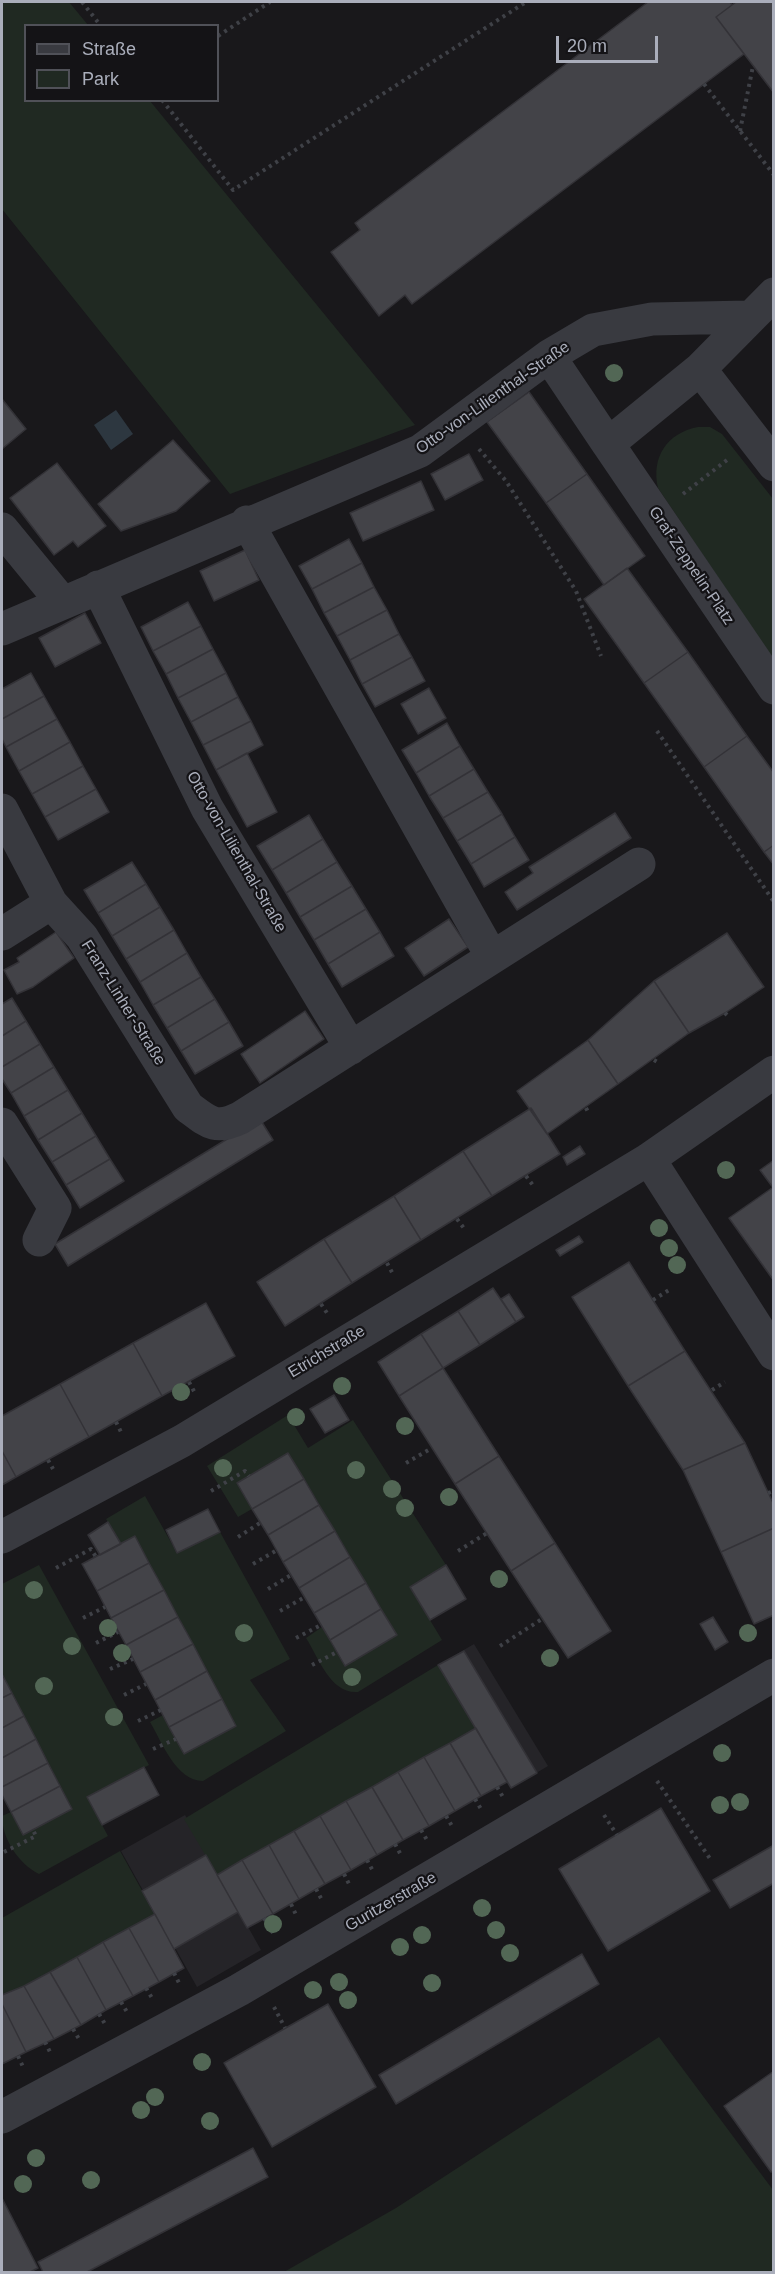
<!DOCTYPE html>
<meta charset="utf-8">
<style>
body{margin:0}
#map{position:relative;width:775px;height:2274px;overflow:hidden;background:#19181b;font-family:Helvetica,sans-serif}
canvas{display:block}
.frame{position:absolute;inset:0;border:3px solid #aaaebb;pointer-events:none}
.legend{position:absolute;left:24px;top:24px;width:195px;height:78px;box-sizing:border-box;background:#141316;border:2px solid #505158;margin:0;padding:8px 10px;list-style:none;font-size:18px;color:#aaaebb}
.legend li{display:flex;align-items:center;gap:12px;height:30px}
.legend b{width:30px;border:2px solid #505158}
.scale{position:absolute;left:556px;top:36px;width:102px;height:27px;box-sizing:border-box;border:3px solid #aaaebb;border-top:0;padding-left:8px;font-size:18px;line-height:21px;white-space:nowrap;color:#aaaebb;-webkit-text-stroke:4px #141316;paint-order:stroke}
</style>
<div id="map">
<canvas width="775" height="2274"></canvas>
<div class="frame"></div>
<ul class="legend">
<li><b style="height:8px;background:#393a40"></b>Straße</li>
<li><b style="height:16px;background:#202922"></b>Park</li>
</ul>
<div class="scale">20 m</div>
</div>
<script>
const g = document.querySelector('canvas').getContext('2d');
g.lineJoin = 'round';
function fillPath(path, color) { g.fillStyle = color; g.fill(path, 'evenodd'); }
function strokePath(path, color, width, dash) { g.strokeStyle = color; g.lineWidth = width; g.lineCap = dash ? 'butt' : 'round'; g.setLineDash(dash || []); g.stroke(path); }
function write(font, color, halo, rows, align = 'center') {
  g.font = font + ' Helvetica,sans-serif'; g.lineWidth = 4.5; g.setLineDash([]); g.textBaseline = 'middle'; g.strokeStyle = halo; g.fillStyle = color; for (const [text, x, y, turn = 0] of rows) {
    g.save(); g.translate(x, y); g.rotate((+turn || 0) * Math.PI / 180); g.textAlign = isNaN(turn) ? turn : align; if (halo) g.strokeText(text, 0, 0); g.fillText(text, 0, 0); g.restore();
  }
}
fillPath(new Path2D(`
 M474,1644L548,1766L511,1788L438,1665Z
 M185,1815L261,1950L197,1987L121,1851Z`), '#252428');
fillPath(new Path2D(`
 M2,2H69L88,25L26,26V100L150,101L415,425L230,494L2,209Z
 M698,427H710L722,434L773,499V659L658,488C651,457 667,433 698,427Z
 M288,1415L308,1448L353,1420L446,1565L410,1587L442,1640L358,1692C330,1694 319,1658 306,1638L322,1627L345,1666L350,1557L304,1479L238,1517L207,1466Z
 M145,1496L177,1553L220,1532L290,1659L250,1680L286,1731L203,1781C176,1781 162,1742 150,1722L163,1715L184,1754L236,1726L135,1537L121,1544L106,1519Z
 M39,1565L149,1765L87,1797L108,1836L39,1874C19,1864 2,1839 2,1816L11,1812L23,1835L72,1809L2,1674V1584Z
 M438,1665L476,1728L217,1875L184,1819Z
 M120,1851L155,1914L24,1986L2,1995V1918Z
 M659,2037L773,2190V2272H284L396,2208Z`), '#202922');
fillPath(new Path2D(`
 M116,410L133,434L111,450L94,425Z`), '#2d3740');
const building = new Path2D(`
 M648,2H730L732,5L716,17L744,54L412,304L405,295L379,316L331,252L360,230L355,223Z
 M736,2H774V93L716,17Z
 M529,392L587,474L546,503L487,422Z
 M2,399L26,429L2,449Z
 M173,440L210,481L176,511L121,531L98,504Z
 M469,454L483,480L445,500L431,474Z
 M57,463L106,526L78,547L73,541L54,555L10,498Z
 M587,474L645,556L604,585L546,503Z
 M421,481L434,510L363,541L350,513Z
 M349,539L362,563L312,589L299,566Z
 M245,550L259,580L214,601L200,571Z
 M362,563L374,587L324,613L312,589Z
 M627,568L688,652L644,683L584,599Z
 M374,587L387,610L337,636L324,613Z
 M188,602L201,626L153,651L141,627Z
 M387,610L399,634L350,660L337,636Z
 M85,613L101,643L55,667L39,638Z
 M201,626L213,649L166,674L153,651Z
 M399,634L412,657L362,684L350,660Z
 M213,649L226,673L178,698L166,674Z
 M688,652L747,736L704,767L644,683Z
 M412,657L425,681L375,707L362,684Z
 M31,673L44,696L2,719V689Z
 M226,673L238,697L191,722L178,698Z
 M429,688L446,718L418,734L401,704Z
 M44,696L57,719L6,747L2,739V719Z
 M238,697L251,721L203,745L191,722Z
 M57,719L70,742L19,771L6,747Z
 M251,721L263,745L216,770L203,745Z
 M447,723L460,746L416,773L402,750Z
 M747,736L774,773V845L764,852L704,767Z
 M70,742L83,766L32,794L19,771Z
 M460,746L474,769L429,796L416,773Z
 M247,753L277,812L247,827L216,770Z
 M83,766L96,789L45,817L32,794Z
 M474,769L488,792L443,818L429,796Z
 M96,789L109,812L58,840L45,817Z
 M488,792L502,814L457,841L443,818Z
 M615,813L631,838L517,910L505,892L533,873L529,867Z
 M502,814L515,837L471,864L457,841Z
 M309,815L323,839L272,870L257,846Z
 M515,837L529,860L484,887L471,864Z
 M323,839L337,862L286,893L272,870Z
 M774,845V865L764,852Z
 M132,862L146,884L98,913L84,890Z
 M337,862L352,886L300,917L286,893Z
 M146,884L160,907L112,936L98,913Z
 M352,886L366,909L314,940L300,917Z
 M160,907L174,930L126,959L112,936Z
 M366,909L380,932L328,964L314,940Z
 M449,919L468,947L424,976L405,948Z
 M174,930L187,953L140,982L126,959Z
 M56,932L74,958L33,987L17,994L4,970L19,962L17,958Z
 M380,932L394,956L342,987L328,964Z
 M727,933L764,987L725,1013L689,1033L654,981Z
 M187,953L201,977L153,1005L140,982Z
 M201,977L215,999L167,1028L153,1005Z
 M654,981L689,1033L618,1084L588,1040Z
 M12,998L26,1021L2,1036V1004Z
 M215,999L229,1022L181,1051L167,1028Z
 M305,1011L324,1039L260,1083L241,1054Z
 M26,1021L40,1044L2,1067V1036Z
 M229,1022L243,1046L195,1074L181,1051Z
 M588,1040L618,1084L547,1134L517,1091Z
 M40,1044L54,1067L11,1093L2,1079V1067Z
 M54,1067L68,1090L24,1116L11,1093Z
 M68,1090L82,1113L38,1140L24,1116Z
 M531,1108L560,1154L492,1196L463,1151Z
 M82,1113L96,1136L52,1162L38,1140Z
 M260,1119L273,1140L68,1266L55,1244Z
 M96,1136L110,1159L66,1185L52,1162Z
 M580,1146L585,1154L567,1165L563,1157Z
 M463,1151L492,1196L421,1240L394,1196Z
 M110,1159L124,1181L80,1208L66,1185Z
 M774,1160V1189L760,1170Z
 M772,1188L774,1189V1281L729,1218Z
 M394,1196L421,1240L352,1283L324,1239Z
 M579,1236L583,1242L560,1256L556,1250Z
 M324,1239L352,1283L285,1326L257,1282Z
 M629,1262L685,1351L628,1386L572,1297Z
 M493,1288L516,1322L480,1345L458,1311Z
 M509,1294L524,1317L516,1322L501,1299Z
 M206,1303L235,1356L162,1396L133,1343Z
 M458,1311L480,1345L443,1368L421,1334Z
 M421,1334L443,1368L399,1396L378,1362Z
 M133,1343L162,1396L89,1437L60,1384Z
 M685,1351L745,1443L683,1470L628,1386Z
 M443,1368L499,1456L455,1484L399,1396Z
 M60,1384L89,1437L16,1477L2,1451V1416Z
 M334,1395L349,1420L325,1433L310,1409Z
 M745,1443L774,1505V1528L721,1552L683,1470Z
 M2,1451L16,1477L2,1485Z
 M288,1453L304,1479L252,1509L237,1483Z
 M499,1456L555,1543L511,1571L455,1484Z
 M304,1479L319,1505L268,1535L252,1509Z
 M319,1505L335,1531L283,1562L268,1535Z
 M208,1509L220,1532L177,1553L166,1530Z
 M108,1522L121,1544L100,1555L88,1535Z
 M774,1528V1615L754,1624L721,1552Z
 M335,1531L350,1557L299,1588L283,1562Z
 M135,1536L149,1563L97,1591L82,1564Z
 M555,1543L611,1631L568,1658L511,1571Z
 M350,1557L366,1583L314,1613L299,1588Z
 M149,1563L164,1590L111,1618L97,1591Z
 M446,1565L466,1599L430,1620L410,1587Z
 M366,1583L381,1609L330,1640L314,1613Z
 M164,1590L178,1617L126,1645L111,1618Z
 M381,1609L397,1635L345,1666L330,1640Z
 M178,1617L193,1644L140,1672L126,1645Z
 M713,1617L728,1642L715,1650L700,1624Z
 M193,1644L207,1671L155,1700L140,1672Z
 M464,1651L537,1773L511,1788L438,1665Z
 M207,1671L222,1699L169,1727L155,1700Z
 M2,1674L12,1693L2,1698Z
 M12,1693L24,1716L2,1728V1698Z
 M222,1699L236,1726L184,1754L169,1727Z
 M24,1716L36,1739L2,1758V1728Z
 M476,1728L507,1782L481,1796L450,1743Z
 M36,1739L48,1763L2,1787V1758Z
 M450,1743L481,1796L455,1811L424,1757Z
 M424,1757L455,1811L429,1826L398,1772Z
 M48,1763L60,1786L11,1812L2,1795V1787Z
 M144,1767L159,1795L102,1825L87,1797Z
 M398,1772L429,1826L403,1840L372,1787Z
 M60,1786L72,1809L23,1835L11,1812Z
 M372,1787L403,1840L377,1855L346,1801Z
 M346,1801L377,1855L351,1870L320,1816Z
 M661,1808L710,1891L608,1951L559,1869Z
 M320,1816L351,1870L325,1884L294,1831Z
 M294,1831L325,1884L299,1899L269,1845Z
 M269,1845L299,1899L273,1914L242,1860Z
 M774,1845V1883L730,1908L713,1880Z
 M206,1855L238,1912L174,1949L142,1891Z
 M242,1860L273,1914L247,1928L217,1875Z
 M155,1914L184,1968L159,1982L129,1928Z
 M129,1928L159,1982L133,1996L103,1942Z
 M103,1942L133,1996L106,2010L77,1957Z
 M582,1954L599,1984L396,2104L379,2075Z
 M77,1957L106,2010L81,2025L50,1972Z
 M50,1972L81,2025L54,2039L24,1986Z
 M24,1986L54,2039L26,2052L2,2004V1995Z
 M2,2004L26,2052L2,2064Z
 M328,2004L376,2087L272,2147L224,2063Z
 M774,2071V2171L771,2172L724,2106Z
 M253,2148L268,2177L87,2272H43L38,2262Z
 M2,2198L38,2268L30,2272H2Z`);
fillPath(building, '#434348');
strokePath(building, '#333237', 1.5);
strokePath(new Path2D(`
 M82,2L101,26
 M218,36L270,2
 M704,84L774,175
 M162,100L233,190L526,2
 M740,131L753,66
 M479,449L506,481L576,591L601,656
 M683,494L727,460
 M657,731L774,902
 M725,1013L727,1015
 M654,1060L659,1063
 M586,1108L588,1112
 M526,1176L535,1188
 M457,1219L466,1231
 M387,1263L394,1276
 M653,1300L669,1290
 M321,1304L327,1313
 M189,1382L196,1395
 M712,1390L725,1382
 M116,1422L122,1434
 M48,1460L53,1469
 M406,1463L432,1448
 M211,1491L245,1471L249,1476
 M768,1493L774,1491
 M238,1537L260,1523
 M458,1551L487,1533
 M253,1564L277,1550
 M56,1568L91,1549L96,1557
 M268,1589L291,1575
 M280,1611L305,1597
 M83,1618L105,1607
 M296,1638L321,1625
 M96,1643L118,1632
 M500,1646L542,1619
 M312,1665L337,1652
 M110,1669L133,1659
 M124,1695L146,1684
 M138,1721L161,1710
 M153,1749L176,1739
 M657,1781L711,1860
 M497,1787L503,1797
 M2,1798H3
 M475,1799L481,1809
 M604,1815L617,1835
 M446,1816L452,1826
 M421,1830L427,1840
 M395,1844L402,1857
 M4,1852L36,1836L33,1830
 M367,1860L374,1873
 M344,1874L350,1886
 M316,1889L323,1902
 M291,1904L297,1917
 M264,1918L273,1933
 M174,1973L179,1983
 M146,1988L152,1998
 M121,2002L127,2012
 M274,2007L285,2028
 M99,2014L105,2024
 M73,2029L79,2039
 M45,2042L51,2054
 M18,2056L24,2069`), '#3f4147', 4, [3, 4.5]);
strokePath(new Path2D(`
 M774,294L700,369L608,444L774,688
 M549,356L608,444
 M700,369L774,465
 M247,522L492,957
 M2,529L62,602
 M98,587L207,808L351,1048
 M2,629L420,451L549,356L593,330L652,319L748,317
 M2,810L51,903L82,937L188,1107C208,1122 215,1130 240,1118L639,864
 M2,934L51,903
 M2,1124L55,1208L39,1240
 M649,1159L774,1354
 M2,1537L182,1441L649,1159L774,1072
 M2,2117L239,1990L774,1675`), '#393a40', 33);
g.fillStyle = '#526755';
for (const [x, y] of [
 [614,373],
 [726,1170],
 [659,1228],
 [669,1248],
 [677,1265],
 [342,1386],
 [181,1392],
 [296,1417],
 [405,1426],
 [223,1468],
 [356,1470],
 [392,1489],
 [449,1497],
 [405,1508],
 [499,1579],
 [34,1590],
 [108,1628],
 [244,1633],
 [748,1633],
 [72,1646],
 [122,1653],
 [550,1658],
 [352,1677],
 [44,1686],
 [114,1717],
 [722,1753],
 [740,1802],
 [720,1805],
 [482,1908],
 [273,1924],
 [496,1930],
 [422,1935],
 [400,1947],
 [510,1953],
 [339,1982],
 [432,1983],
 [313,1990],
 [348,2000],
 [202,2062],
 [155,2097],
 [141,2110],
 [210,2121],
 [36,2158],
 [91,2180],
 [23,2184]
]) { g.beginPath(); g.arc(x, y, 9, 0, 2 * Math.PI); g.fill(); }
write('16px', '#aaaebb', '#141316', [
 ["Otto-von-Lilienthal-Straße",493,398,-35],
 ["Graf-Zeppelin-Platz",691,566,56],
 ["Otto-von-Lilienthal-Straße",236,852,60],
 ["Franz-Linher-Straße",123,1003,58],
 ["Etrichstraße",327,1352,-31],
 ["Guritzerstraße",391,1902,-30]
]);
</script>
